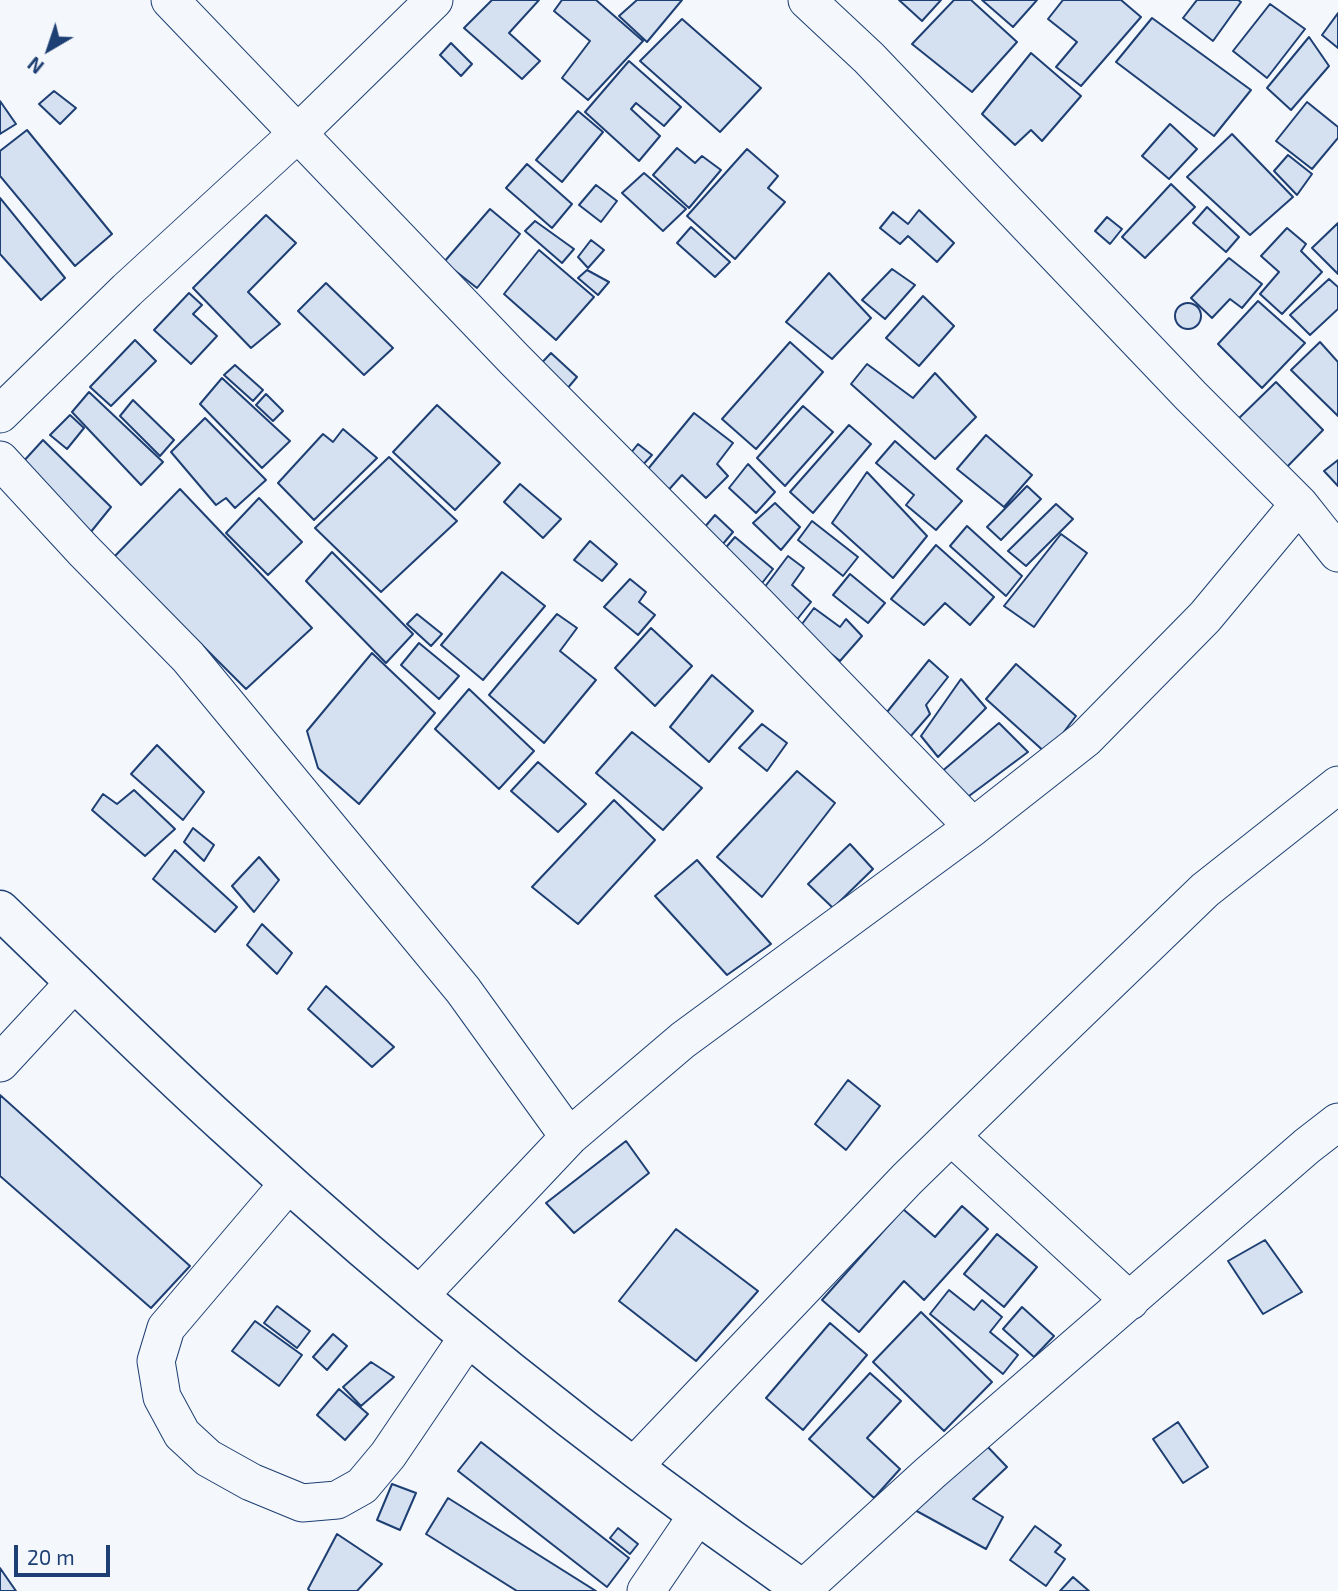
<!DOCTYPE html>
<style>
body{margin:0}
#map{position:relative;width:1338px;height:1591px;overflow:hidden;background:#f4f7fb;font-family:"Exo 2",sans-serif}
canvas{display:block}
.north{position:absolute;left:14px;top:14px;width:70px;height:70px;-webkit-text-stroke:5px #f4f7fb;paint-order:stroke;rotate:219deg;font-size:19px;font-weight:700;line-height:28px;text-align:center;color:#1d3f73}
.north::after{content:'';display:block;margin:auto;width:24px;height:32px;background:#1d3f73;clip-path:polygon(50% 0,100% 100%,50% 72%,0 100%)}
.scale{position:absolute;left:14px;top:1545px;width:96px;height:32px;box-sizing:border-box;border:4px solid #1d3f73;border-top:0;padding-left:9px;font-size:21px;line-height:24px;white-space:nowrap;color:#1d3f73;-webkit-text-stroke:5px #f4f7fb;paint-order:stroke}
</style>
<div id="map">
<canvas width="1338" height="1591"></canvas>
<div class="north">N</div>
<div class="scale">20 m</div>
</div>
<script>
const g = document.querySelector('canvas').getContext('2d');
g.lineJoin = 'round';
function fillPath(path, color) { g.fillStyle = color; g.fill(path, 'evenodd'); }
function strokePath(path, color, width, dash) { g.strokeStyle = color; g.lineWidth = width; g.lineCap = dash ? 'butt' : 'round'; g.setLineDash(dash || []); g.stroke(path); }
const building = new Path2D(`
 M492,0H539L509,33L540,61L522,79L464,28Z
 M562,0H596L643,41L588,100L562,78L590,41L554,11Z
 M637,0H682L647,42L619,16Z
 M899,0H941L922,21Z
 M954,0H971L1017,42L972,92L912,44Z
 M982,0H1037L1013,27Z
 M1063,0H1121L1141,17L1081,86L1056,67L1077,42L1048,19Z
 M1197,0H1238L1241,2L1213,41L1183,18Z
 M1270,4L1305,29L1267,78L1233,51Z
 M1338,13V48L1322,35Z
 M1152,18L1251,90L1214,136L1116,62Z
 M682,19L761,88L720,132L640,61Z
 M1309,37L1329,66L1291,110L1267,88Z
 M451,43L472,64L461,76L440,55Z
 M1031,53L1081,96L1042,141L1031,130L1015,145L982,114Z
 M629,61L681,107L664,126L636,103L631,109L660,136L639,161L585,112Z
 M54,91L76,108L60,124L39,104Z
 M0,101L16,124L0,134Z
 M1307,102L1338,127V138L1312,169L1276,141Z
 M578,111L603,132L562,182L536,160Z
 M1170,124L1197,149L1169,179L1142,156Z
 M27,130L112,234L75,266L0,176V151Z
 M1232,134L1293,197L1250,235L1187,177Z
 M677,148L695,163L702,156L721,170L689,208L653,175Z
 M747,149L778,176L768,188L785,202L735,259L687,216Z
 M1288,155L1312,174L1297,195L1274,171Z
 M527,164L572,204L552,228L506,188Z
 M644,173L686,209L663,231L622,193Z
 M1171,184L1195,207L1145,258L1122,237Z
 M596,185L617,201L601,222L579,205Z
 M0,198L65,278L41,300L0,254Z
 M1207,207L1239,237L1226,252L1193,223Z
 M490,209L520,234L477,288L444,262Z
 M919,210L954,243L937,262L908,236L900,244L880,228L893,212L908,224Z
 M266,215L296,243L248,292L280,324L251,348L193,288Z
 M1107,217L1122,229L1110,244L1095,231Z
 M535,221L574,249L562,263L525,231Z
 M1338,223V274L1312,248Z
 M691,227L730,262L715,277L677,243Z
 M1287,228L1306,244L1301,251L1322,272L1282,314L1260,294L1279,272L1261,256Z
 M591,240L604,250L588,268L578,257Z
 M539,250L594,297L556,340L504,294Z
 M1229,258L1262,284L1242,308L1230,299L1212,318L1191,298Z
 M892,269L915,285L885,319L862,300Z
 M587,270L609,282L598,295L578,278Z
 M829,273L871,318L832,359L786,322Z
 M1329,279L1338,287V309L1310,335L1290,315Z
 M326,283L393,348L364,375L298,311Z
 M189,293L202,305L193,314L217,336L191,364L154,330Z
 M923,296L954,326L919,366L886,338Z
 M1258,301L1305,343L1262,388L1218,344Z
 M1175 316a13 13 0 1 1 26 0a13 13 0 1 1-26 0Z
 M135,340L156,361L111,406L90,387Z
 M790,342L823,372L756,449L722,419Z
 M1320,342L1338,362V416L1291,370Z
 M551,353L577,377L561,396L534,371Z
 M867,364L913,398L935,373L976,417L935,459L851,384Z
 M235,365L263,390L253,401L224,375Z
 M222,378L290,441L262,468L200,404Z
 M1276,382L1323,430L1284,470L1235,422Z
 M89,392L163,462L141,485L72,412Z
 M266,394L283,411L273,421L256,405Z
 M133,400L174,440L160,456L120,416Z
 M437,405L500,463L455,510L393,452Z
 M803,406L833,432L785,486L757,458Z
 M694,413L733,443L717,464L728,476L706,498L682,475L665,494L643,475Z
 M70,415L84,428L67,449L50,435Z
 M205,418L266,480L235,508L226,498L216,505L171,452Z
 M849,425L871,444L813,513L790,492Z
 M343,429L377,458L314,520L278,483L323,434L333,442Z
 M986,435L1032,475L1004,507L957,469Z
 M43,440L111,507L90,533L22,463Z
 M895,441L962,501L936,530L906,505L914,495L876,463Z
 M638,444L652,455L639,469L626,459Z
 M389,457L457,521L381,592L315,528Z
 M1338,460V486L1324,471Z
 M748,464L775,492L756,513L729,488Z
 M867,472L927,536L893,578L832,523Z
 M520,484L561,519L543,538L504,502Z
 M1027,486L1041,499L1001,540L987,527Z
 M180,489L312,628L246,689L114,557Z
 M259,498L302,542L268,575L226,533Z
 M775,503L800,527L781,550L753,523Z
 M1056,504L1073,519L1026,566L1008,551Z
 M715,515L733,532L717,551L698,535Z
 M812,521L858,557L843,576L798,540Z
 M967,526L1022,576L1006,596L950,546Z
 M1061,534L1087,553L1034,627L1004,606Z
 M735,537L773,569L759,587L721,553Z
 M590,541L617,564L602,581L574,560Z
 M936,545L994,597L970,625L945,603L924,625L891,599Z
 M332,552L413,634L386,663L306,581Z
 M788,556L804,568L792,585L811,602L795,622L761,592Z
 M502,572L545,606L483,680L441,645Z
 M850,574L885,603L868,623L833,595Z
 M630,579L646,592L639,602L655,615L638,635L604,607Z
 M814,608L840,627L846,619L862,636L840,661L799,628Z
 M417,614L442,634L431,646L407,624Z
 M557,614L577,628L560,651L596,680L544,743L489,695Z
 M651,628L692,666L655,706L615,668Z
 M419,643L459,676L439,699L401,665Z
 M372,653L435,713L359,804L318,768L307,731Z
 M929,660L948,677L926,705L930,714L903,745L879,722Z
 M1016,664L1076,716L1047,754L986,699Z
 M712,675L753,711L709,762L670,727Z
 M961,679L986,708L938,757L921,736Z
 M469,689L534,751L499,789L435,729Z
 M999,723L1028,752L965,799L940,773Z
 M762,724L787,743L767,771L739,748Z
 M632,732L702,788L663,830L596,773Z
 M157,745L204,792L183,820L131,774Z
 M538,762L586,804L558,832L511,791Z
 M797,771L835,803L762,897L717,857Z
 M134,790L175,829L145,856L92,810L103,794L117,804Z
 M614,800L655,840L578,924L532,887Z
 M193,828L214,845L204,861L184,842Z
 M850,844L873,869L833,908L808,884Z
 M175,850L237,907L215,932L153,879Z
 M259,857L279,880L254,912L232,886Z
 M697,860L771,944L727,975L655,896Z
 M262,924L292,953L277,974L247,945Z
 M326,986L394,1047L372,1067L308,1009Z
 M848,1080L880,1106L846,1150L815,1124Z
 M0,1095L190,1266L151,1308L0,1176Z
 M626,1141L649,1173L574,1233L546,1203Z
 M962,1206L988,1229L924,1300L904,1281L859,1332L822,1300L903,1209L935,1237Z
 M676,1229L758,1291L696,1361L619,1301Z
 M997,1234L1037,1267L1004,1307L964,1274Z
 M1265,1240L1302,1292L1263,1314L1228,1261Z
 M949,1290L974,1310L982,1300L1002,1317L990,1332L1018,1355L1003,1374L930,1314Z
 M277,1306L310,1331L297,1348L264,1323Z
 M1022,1307L1054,1336L1034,1357L1003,1329Z
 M921,1312L992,1382L944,1431L873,1362Z
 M255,1321L302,1355L279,1386L232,1351Z
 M830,1323L867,1355L803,1430L766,1398Z
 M333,1334L347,1346L327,1370L313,1357Z
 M371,1362L394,1377L361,1406L343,1387Z
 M870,1373L901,1401L867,1438L900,1469L874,1498L809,1439Z
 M339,1389L368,1414L345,1440L317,1415Z
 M1178,1422L1208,1467L1183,1483L1153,1439Z
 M481,1442L629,1558L607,1587L458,1471Z
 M984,1443L1007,1467L973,1499L1003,1517L986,1549L913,1509Z
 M392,1484L416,1493L400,1530L377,1520Z
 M448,1498L596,1591H517L426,1534Z
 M1035,1526L1061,1545L1055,1552L1065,1559L1046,1586L1010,1560Z
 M618,1528L638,1544L630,1554L610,1538Z
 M337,1534L382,1564L357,1591H310L308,1589Z
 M0,1568L16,1591H0Z
 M1073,1577L1089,1591H1060Z`);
fillPath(building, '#d5e0f0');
strokePath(building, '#1d3f73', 2);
const minor = new Path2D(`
 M170,0L515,360L758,605L973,827
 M807,0L869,58L1191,396L1299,504L1338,553
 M0,414L127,290L298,133L434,0
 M0,460L83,550L188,657L463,990L569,1137
 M0,1063L75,982
 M951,1136L1130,1301
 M289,1183L166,1328L156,1361L162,1397L182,1434L208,1458L251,1482L302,1503L337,1500L362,1486L388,1455L468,1337
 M419,1296L569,1137L683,1040L973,827L1085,739L1205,617L1299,504
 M633,1467L907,1179L1035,1054L1205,890L1338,785
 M803,1589L930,1473L1307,1146L1338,1122
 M646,1591L697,1516`);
const highway = new Path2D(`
 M0,910C75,982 149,1056 226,1126C408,1294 601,1450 805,1591`);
strokePath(minor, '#1d3f73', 39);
strokePath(highway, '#1d3f73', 41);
strokePath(minor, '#f4f7fb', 37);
strokePath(highway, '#f4f7fb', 38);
</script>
